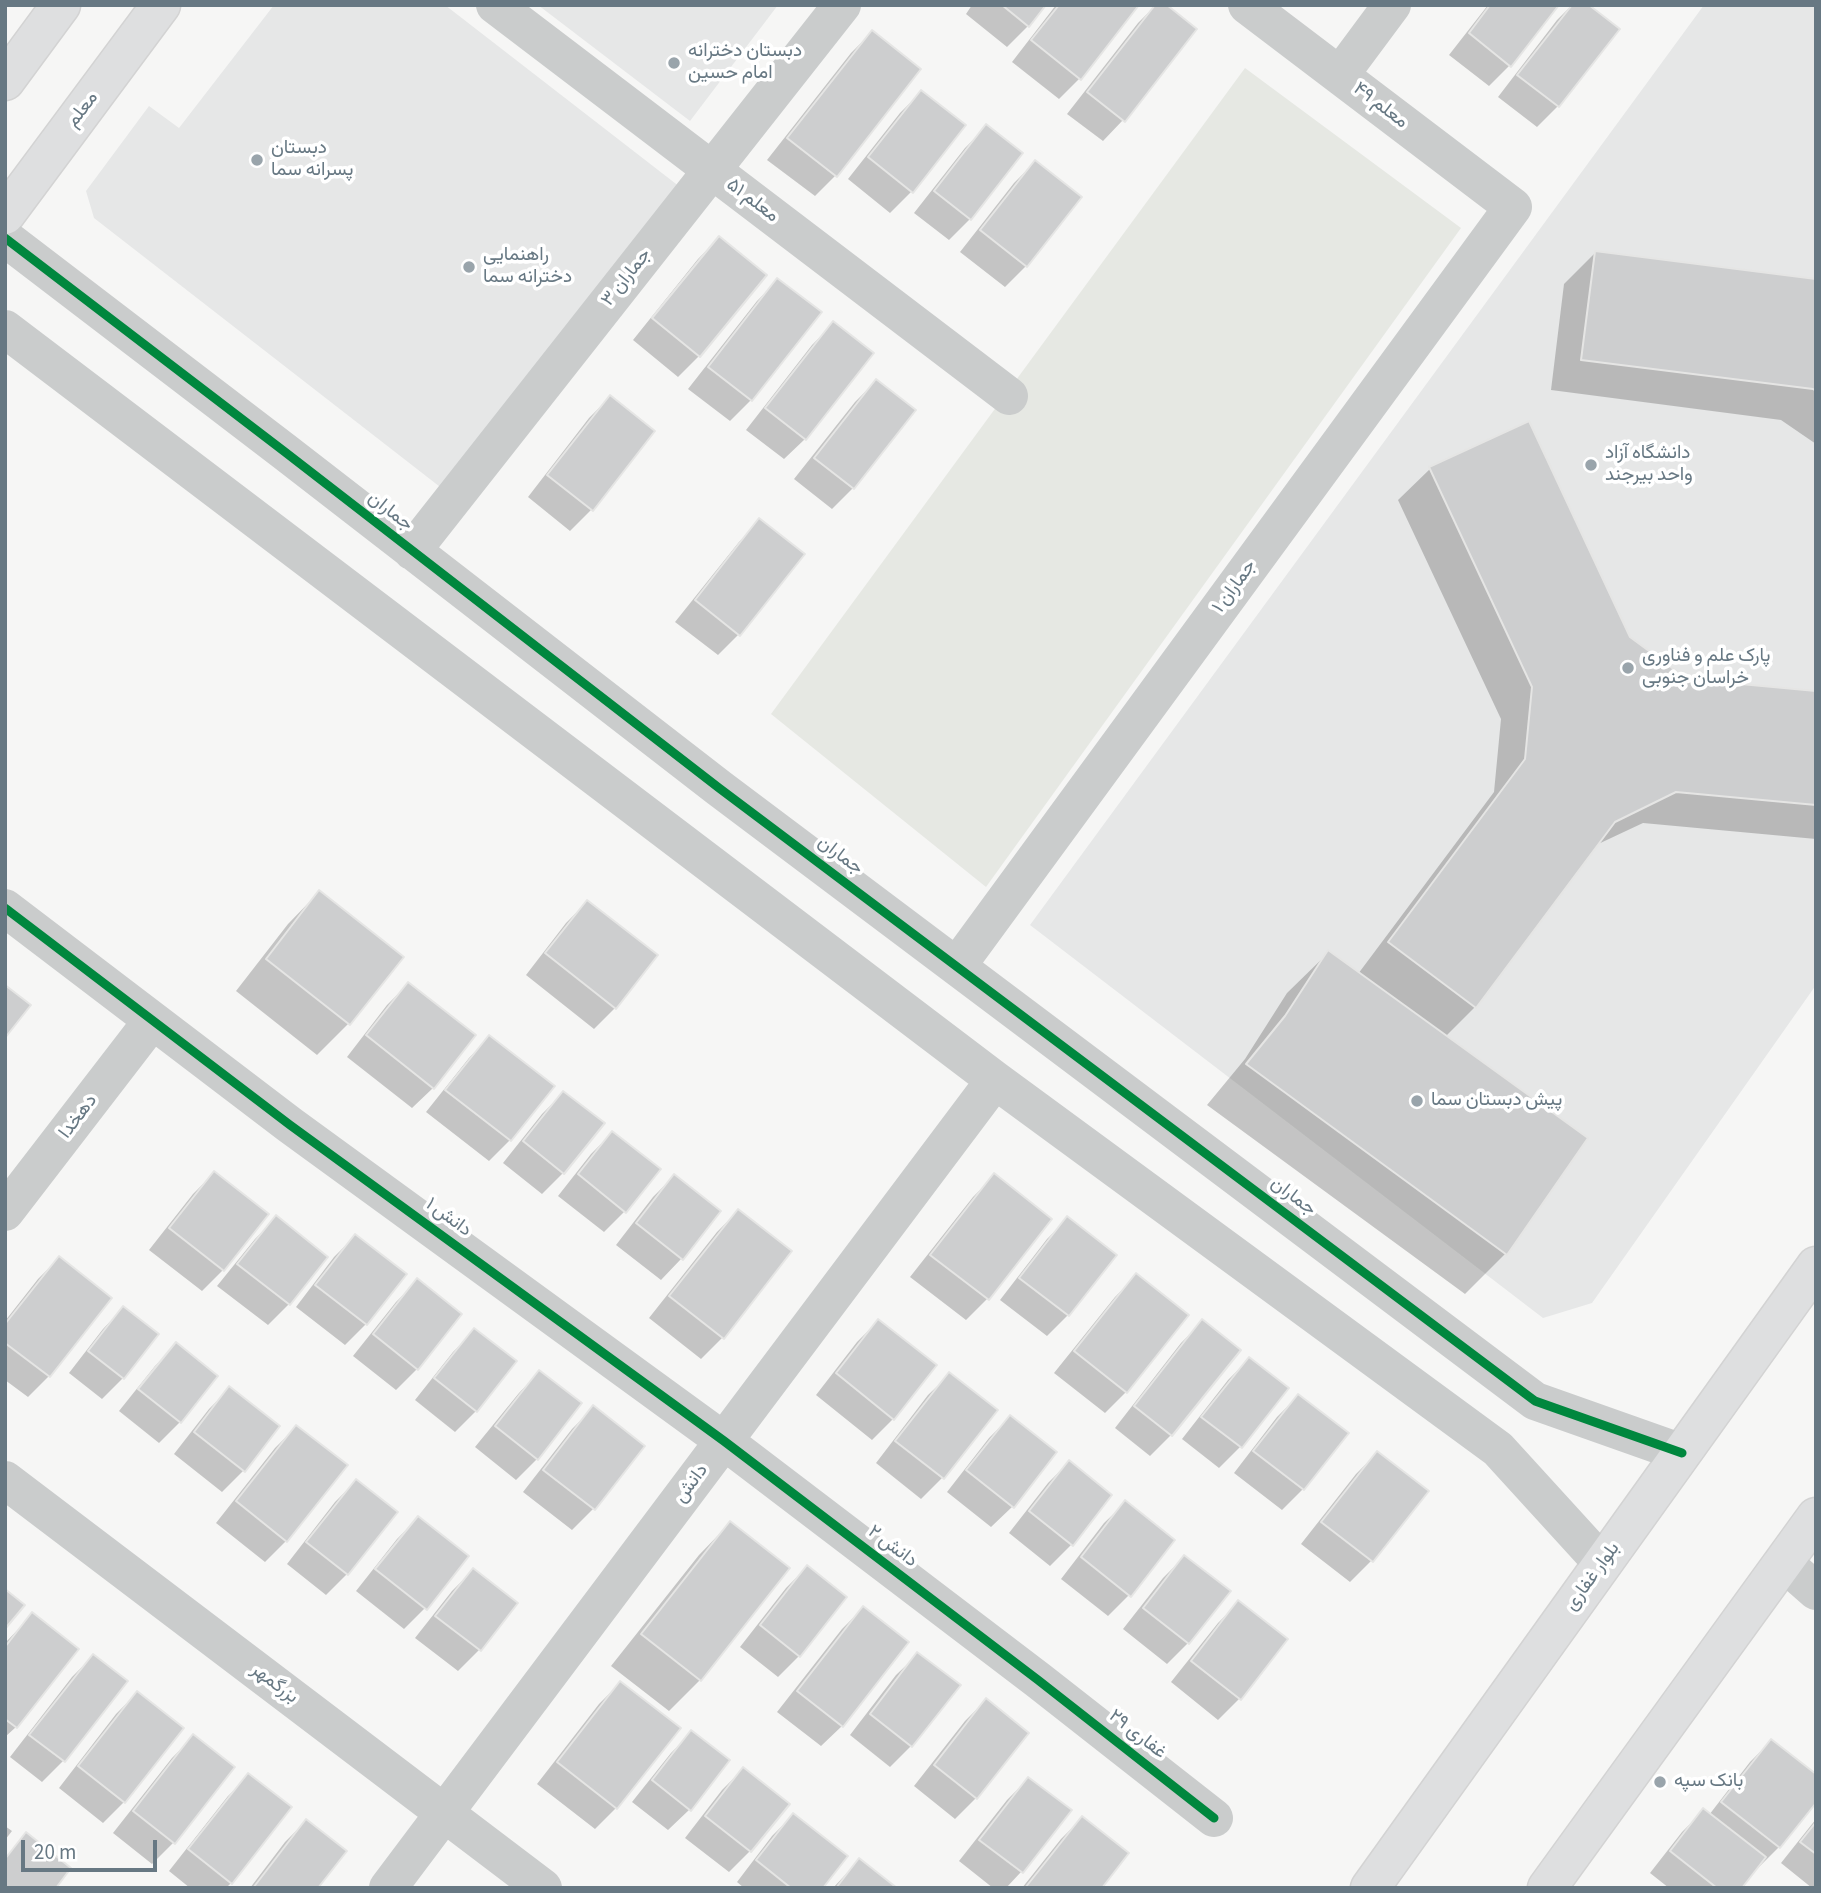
<!DOCTYPE html>
<meta charset="utf-8">
<style>
body{margin:0}
#map{position:relative;width:1821px;height:1893px;overflow:hidden;background:#f6f6f5;font-family:"Source Sans 3",sans-serif}
canvas{display:block}
.frame{position:absolute;inset:0;border:7px solid #677883;pointer-events:none}
.scale{position:absolute;left:21px;top:1840px;width:136px;height:32px;box-sizing:border-box;border:4px solid #677883;border-top:0;padding-left:9px;font-size:21px;line-height:24px;white-space:nowrap;color:#677883;-webkit-text-stroke:5px #fff;paint-order:stroke}
</style>
<div id="map">
<canvas width="1821" height="1893"></canvas>
<div class="frame"></div>
<div class="scale">20 m</div>
</div>
<script>
const g = document.querySelector('canvas').getContext('2d');
g.lineJoin = 'round';
function fillPath(path, color) { g.fillStyle = color; g.fill(path, 'evenodd'); }
function strokePath(path, color, width, dash) { g.strokeStyle = color; g.lineWidth = width; g.lineCap = dash ? 'butt' : 'round'; g.setLineDash(dash || []); g.stroke(path); }
function write(font, color, halo, rows, align = 'center') {
  g.font = font + ' "Source Sans 3",Vazirmatn,sans-serif'; g.lineWidth = 7; g.setLineDash([]); g.textBaseline = 'middle'; g.strokeStyle = halo; g.fillStyle = color; for (const [text, x, y, turn = 0] of rows) {
    g.save(); g.translate(x, y); g.rotate((+turn || 0) * Math.PI / 180); g.textAlign = isNaN(turn) ? turn : align; if (halo) g.strokeText(text, 0, 0); g.fillText(text, 0, 0); g.restore();
  }
}
fillPath(new Path2D(`
 M274,5H445L680,187L444,490L94,218L86,191L149,106L179,128Z
 M538,5H778L690,121Z
 M1704,5H1816V985L1592,1303L1543,1318L1030,925Z`), '#e6e7e7');
fillPath(new Path2D(`
 M1245,68L1461,228L986,887L771,714Z`), '#e6e8e3');
fillPath(new Path2D(`
 M972,5H1044L1028,26L1007,47L966,14Z
 M1056,5H1137L1080,78L1059,99L1012,62Z
 M1156,5L1123,120L1103,141L1067,114L1138,23Z
 M1488,5H1557L1510,65L1489,86L1449,55Z
 M1572,5L1618,29L1558,106L1537,127L1498,97L1557,20Z
 M872,32L836,175L815,196L767,160L851,53Z
 M921,92L963,126L911,192L890,213L848,179L900,113Z
 M986,127L970,219L949,240L914,213L965,148Z
 M1035,162L1080,197L1026,266L1005,287L960,252L1014,183Z
 M719,238L699,356L678,377L633,340L698,259Z
 M1595,253L1816,281V444L1781,420L1551,390L1564,284Z
 M778,280L751,400L730,421L688,389L757,301Z
 M833,324L805,439L784,459L746,430L812,345Z
 M876,381L913,411L853,488L832,509L794,479L855,402Z
 M610,397L653,431L591,510L570,531L528,497L589,418Z
 M1528,423L1629,639L1686,681L1816,693V839L1643,823L1594,846L1475,1007L1445,1037L1506,1253L1465,1294L1207,1105L1245,1059L1287,993L1328,953L1358,974L1494,792L1501,719L1398,500L1430,469Z
 M760,521L739,634L718,655L675,622L739,542Z
 M319,892L401,957L348,1024L317,1055L236,991L288,924Z
 M587,902L615,1008L594,1029L526,975L566,923Z
 M408,984L433,1088L412,1108L347,1057L387,1005Z
 M489,1037L552,1086L510,1140L489,1161L426,1112L469,1058Z
 M563,1093V1173L542,1194L503,1163L542,1114Z
 M612,1133L625,1211L604,1232L558,1196L591,1154Z
 M214,1173L223,1270L202,1291L149,1250L193,1194Z
 M674,1176L719,1211L681,1259L661,1280L616,1245L653,1197Z
 M994,1176L1050,1219L987,1299L966,1320L910,1277L973,1197Z
 M738,1211L722,1338L701,1359L649,1318L717,1232Z
 M276,1218L326,1257L289,1304L268,1325L217,1286L255,1239Z
 M1068,1218L1115,1255L1068,1315L1047,1336L1000,1300L1047,1239Z
 M355,1236L366,1324L345,1345L296,1307L334,1257Z
 M59,1258L110,1298L49,1376L28,1397L5,1380V1321L38,1279Z
 M1136,1276L1186,1315L1126,1392L1105,1413L1054,1373L1115,1297Z
 M417,1281L460,1314L417,1369L396,1390L353,1356L396,1302Z
 M123,1308V1378L102,1399L69,1373L103,1329Z
 M878,1321L893,1419L872,1440L816,1395L857,1342Z
 M1202,1322L1171,1435L1150,1456L1115,1428L1181,1343Z
 M474,1331L476,1411L455,1432L415,1400L453,1352Z
 M176,1345L216,1376L180,1422L159,1443L119,1411L155,1366Z
 M1249,1359L1286,1389L1240,1447L1219,1468L1182,1439L1228,1380Z
 M539,1372L537,1459L516,1480L475,1447L519,1393Z
 M949,1375L995,1411L942,1478L921,1499L876,1463L928,1395Z
 M230,1388L278,1426L243,1471L222,1492L174,1454L209,1409Z
 M1298,1396L1303,1489L1282,1510L1234,1473L1277,1417Z
 M593,1408L642,1447L593,1509L572,1530L523,1492L572,1429Z
 M1010,1417L1012,1507L991,1527L947,1492L989,1438Z
 M296,1427L286,1541L265,1562L216,1523L275,1448Z
 M1377,1453L1427,1491L1371,1561L1350,1582L1301,1544L1356,1474Z
 M1069,1462L1071,1545L1050,1566L1009,1533L1048,1483Z
 M356,1481L347,1574L326,1595L287,1564L335,1502Z
 M1125,1503L1129,1595L1108,1616L1061,1579L1104,1523Z
 M418,1518L425,1608L404,1629L356,1591L397,1539Z
 M730,1523L700,1680L669,1711L611,1666L699,1555Z
 M1184,1557L1188,1643L1167,1664L1123,1629L1163,1578Z
 M807,1567L845,1597L799,1656L778,1677L740,1647L786,1588Z
 M473,1570L516,1604L479,1650L458,1671L415,1638L452,1591Z
 M1239,1602L1286,1639L1239,1699L1218,1720L1171,1682L1218,1623Z
 M863,1608L842,1726L821,1746L777,1712L842,1629Z
 M32,1615L16,1727L5,1737V1643Z
 M917,1655L911,1746L890,1767L850,1735L896,1675Z
 M93,1656L63,1761L42,1782L10,1757L72,1677Z
 M620,1683L678,1728L616,1808L595,1829L537,1784L599,1704Z
 M137,1693L124,1802L103,1823L59,1788L116,1714Z
 M986,1700L976,1798L955,1819L914,1786L965,1721Z
 M692,1732L689,1810L668,1830L632,1802L671,1753Z
 M193,1737L232,1767L173,1843L152,1864L113,1833L172,1758Z
 M1771,1741L1816,1800L1779,1847L1758,1868L1756,1867L1739,1888H1669L1650,1873L1682,1832L1703,1811L1709,1815L1750,1762Z
 M743,1769L750,1851L729,1872L685,1838L722,1790Z
 M249,1776L231,1883L226,1888H190L169,1871L228,1796Z
 M1028,1779L1069,1811L1021,1872L1006,1888H993L959,1861L1007,1800Z
 M793,1815L820,1888H744L737,1882L772,1836Z
 M1082,1818L1099,1888H1022L1061,1839Z
 M1816,1819V1888H1812L1781,1863Z
 M306,1821L316,1888H250L285,1842Z
 M5,1826L12,1831L5,1840Z
 M859,1860L894,1888H833Z`), '#0003');
const building = new Path2D(`
 M1002,5H1046L1029,27Z
 M1059,5H1139L1081,80L1031,40Z
 M1155,5H1167L1197,29L1125,122L1087,92Z
 M1490,5H1559L1511,67L1469,33Z
 M1572,5H1589L1620,29L1559,107L1517,75Z
 M872,30L921,69L837,177L787,138Z
 M921,90L966,125L913,193L868,157Z
 M986,124L1023,153L971,220L934,191Z
 M1035,160L1082,197L1027,267L980,230Z
 M719,236L767,275L700,357L652,318Z
 M1595,251L1816,279V391L1813,389L1581,360Z
 M777,278L822,312L752,401L708,367Z
 M833,321L874,353L806,440L765,408Z
 M876,379L916,410L854,489L814,458Z
 M610,395L655,431L593,511L547,475Z
 M1529,421L1630,637L1687,679L1816,691V805L1676,792L1615,822L1476,1008L1388,942L1525,759L1532,687L1429,467Z
 M759,518L805,554L740,636L695,600Z
 M319,890L404,957L350,1025L266,959Z
 M587,900L658,955L616,1009L545,953Z
 M1328,950L1588,1138L1507,1255L1246,1064L1285,1016Z
 M408,982L476,1035L434,1089L366,1035Z
 M5,985L31,1005L5,1038Z
 M489,1035L555,1086L511,1141L445,1090Z
 M563,1091L605,1123L564,1174L523,1141Z
 M612,1131L661,1169L626,1213L578,1174Z
 M214,1171L269,1214L224,1271L169,1228Z
 M994,1173L1052,1219L989,1300L930,1255Z
 M674,1174L721,1211L683,1260L636,1223Z
 M738,1209L792,1251L724,1339L669,1296Z
 M276,1215L328,1257L290,1305L237,1264Z
 M1067,1216L1117,1255L1069,1316L1019,1278Z
 M355,1234L407,1274L367,1325L315,1285Z
 M59,1256L112,1298L50,1377L5,1343V1324Z
 M1136,1273L1189,1315L1127,1393L1074,1351Z
 M417,1278L462,1314L418,1370L373,1334Z
 M123,1306L159,1334L124,1379L88,1351Z
 M878,1319L937,1365L894,1420L836,1373Z
 M1202,1319L1241,1350L1172,1436L1134,1406Z
 M474,1328L517,1361L477,1412L434,1378Z
 M176,1342L218,1376L181,1423L138,1389Z
 M1249,1357L1289,1388L1242,1448L1201,1417Z
 M539,1370L582,1403L538,1460L495,1426Z
 M949,1372L998,1410L944,1479L895,1441Z
 M229,1386L280,1426L245,1472L194,1432Z
 M1298,1394L1349,1433L1304,1490L1253,1451Z
 M593,1405L645,1446L595,1510L543,1470Z
 M1010,1415L1057,1452L1014,1508L966,1470Z
 M296,1425L348,1465L287,1542L236,1501Z
 M1377,1451L1429,1491L1373,1562L1321,1522Z
 M1069,1460L1112,1495L1073,1546L1029,1511Z
 M356,1479L398,1512L348,1575L306,1542Z
 M1125,1500L1175,1540L1131,1597L1081,1557Z
 M418,1516L469,1556L427,1610L375,1569Z
 M730,1521L790,1568L701,1681L641,1634Z
 M1184,1555L1231,1591L1189,1644L1143,1608Z
 M807,1565L847,1597L800,1657L760,1625Z
 M473,1568L518,1603L481,1651L435,1616Z
 M5,1589L25,1605L5,1629Z
 M1238,1600L1288,1639L1241,1700L1191,1661Z
 M863,1606L909,1642L843,1727L797,1691Z
 M32,1612L79,1649L17,1728L5,1719V1647Z
 M917,1652L961,1685L912,1747L870,1714Z
 M93,1654L128,1681L65,1762L29,1735Z
 M620,1681L681,1728L617,1809L557,1762Z
 M137,1691L184,1728L125,1803L78,1766Z
 M986,1698L1029,1733L977,1799L934,1765Z
 M691,1730L730,1760L691,1811L652,1780Z
 M193,1734L235,1767L175,1844L133,1811Z
 M1771,1739L1816,1774V1803L1780,1848L1721,1802Z
 M743,1767L790,1804L751,1852L705,1816Z
 M248,1773L292,1807L232,1884L188,1849Z
 M1028,1777L1072,1810L1023,1873L979,1840Z
 M1703,1808L1766,1857L1742,1888H1717L1670,1851Z
 M793,1813L848,1856L823,1888H791L756,1860Z
 M1082,1816L1129,1853L1102,1888H1025Z
 M306,1819L347,1851L318,1888H253Z
 M1816,1822V1854L1800,1842Z
 M26,1832L71,1868L56,1888H5V1859Z
 M859,1858L897,1888H836Z`);
fillPath(building, '#cdcecf');
strokePath(building, '#e5e5e4', 2);
const major = new Path2D(`
 M5,81L61,5
 M5,215L161,5
 M1370,1888L1816,1266
 M1547,1888L1816,1517`);
strokePath(major, '#d3d3d3', 41);
strokePath(new Path2D(`
 M495,5L1009,396
 M1340,75L1392,5
 M5,238L285,452L719,788L1535,1401L1682,1453
 M5,329L995,1080L1498,1449L1602,1563
 M412,551L842,5
 M5,908L290,1125L724,1441L1038,1680L1214,1818
 M957,966L1513,207L1247,5
 M5,1212L152,1021
 M5,1480L543,1888
 M1783,1562L1816,1591
 M388,1888L995,1080`), '#cacccc', 38);
strokePath(major, '#dedfe0', 38);
strokePath(new Path2D(`
 M5,238L285,452L719,788L1535,1401L1682,1453
 M5,908L290,1125L724,1441L1038,1680L1214,1818`), '#00873e', 9);
for (const [x, y, r, color] of [
 [674,63,7,"#99a4ab"],
 [257,160,7,"#99a4ab"],
 [469,267,7,"#99a4ab"],
 [1591,465,7,"#99a4ab"],
 [1628,668,7,"#99a4ab"],
 [1417,1101,7,"#99a4ab"],
 [1660,1782,7,"#99a4ab"]
]) { const dot = new Path2D(); dot.arc(x, y, r, 0, 2 * Math.PI); g.fillStyle = color; g.fill(dot); strokePath(dot, '#fff', 2.5); }
write('19px', '#677883', '#fff', [
 ["دبستان دخترانه",688,52],
 ["امام حسین",688,74],
 ["دبستان",271,149],
 ["پسرانه سما",271,171],
 ["راهنمایی",483,256],
 ["دخترانه سما",483,278],
 ["دانشگاه آزاد",1605,454],
 ["واحد بیرجند",1605,476],
 ["پارک علم و فناوری",1642,657],
 ["خراسان جنوبی",1642,679],
 ["پیش دبستان سما",1431,1101],
 ["بانک سپه",1674,1782]
], 'left');
write('19px', '#677883', '#fff', [
 ["معلم ۴۹",1380,106,37],
 ["معلم",83,110,-53],
 ["معلم ۵۱",752,201,37],
 ["جماران ۳",627,278,-52],
 ["جماران",390,512,38],
 ["جماران ۱",1235,587,-54],
 ["جماران",840,856,37],
 ["دهخدا",79,1117,-53],
 ["جماران",1293,1197,37],
 ["دانش ۱",448,1218,36],
 ["دانش",692,1484,-53],
 ["دانش ۲",892,1547,37],
 ["بلوار غفاری",1593,1577,-54],
 ["بزرگمهر",274,1684,37],
 ["غفاری ۲۹",1137,1735,38]
]);
</script>
